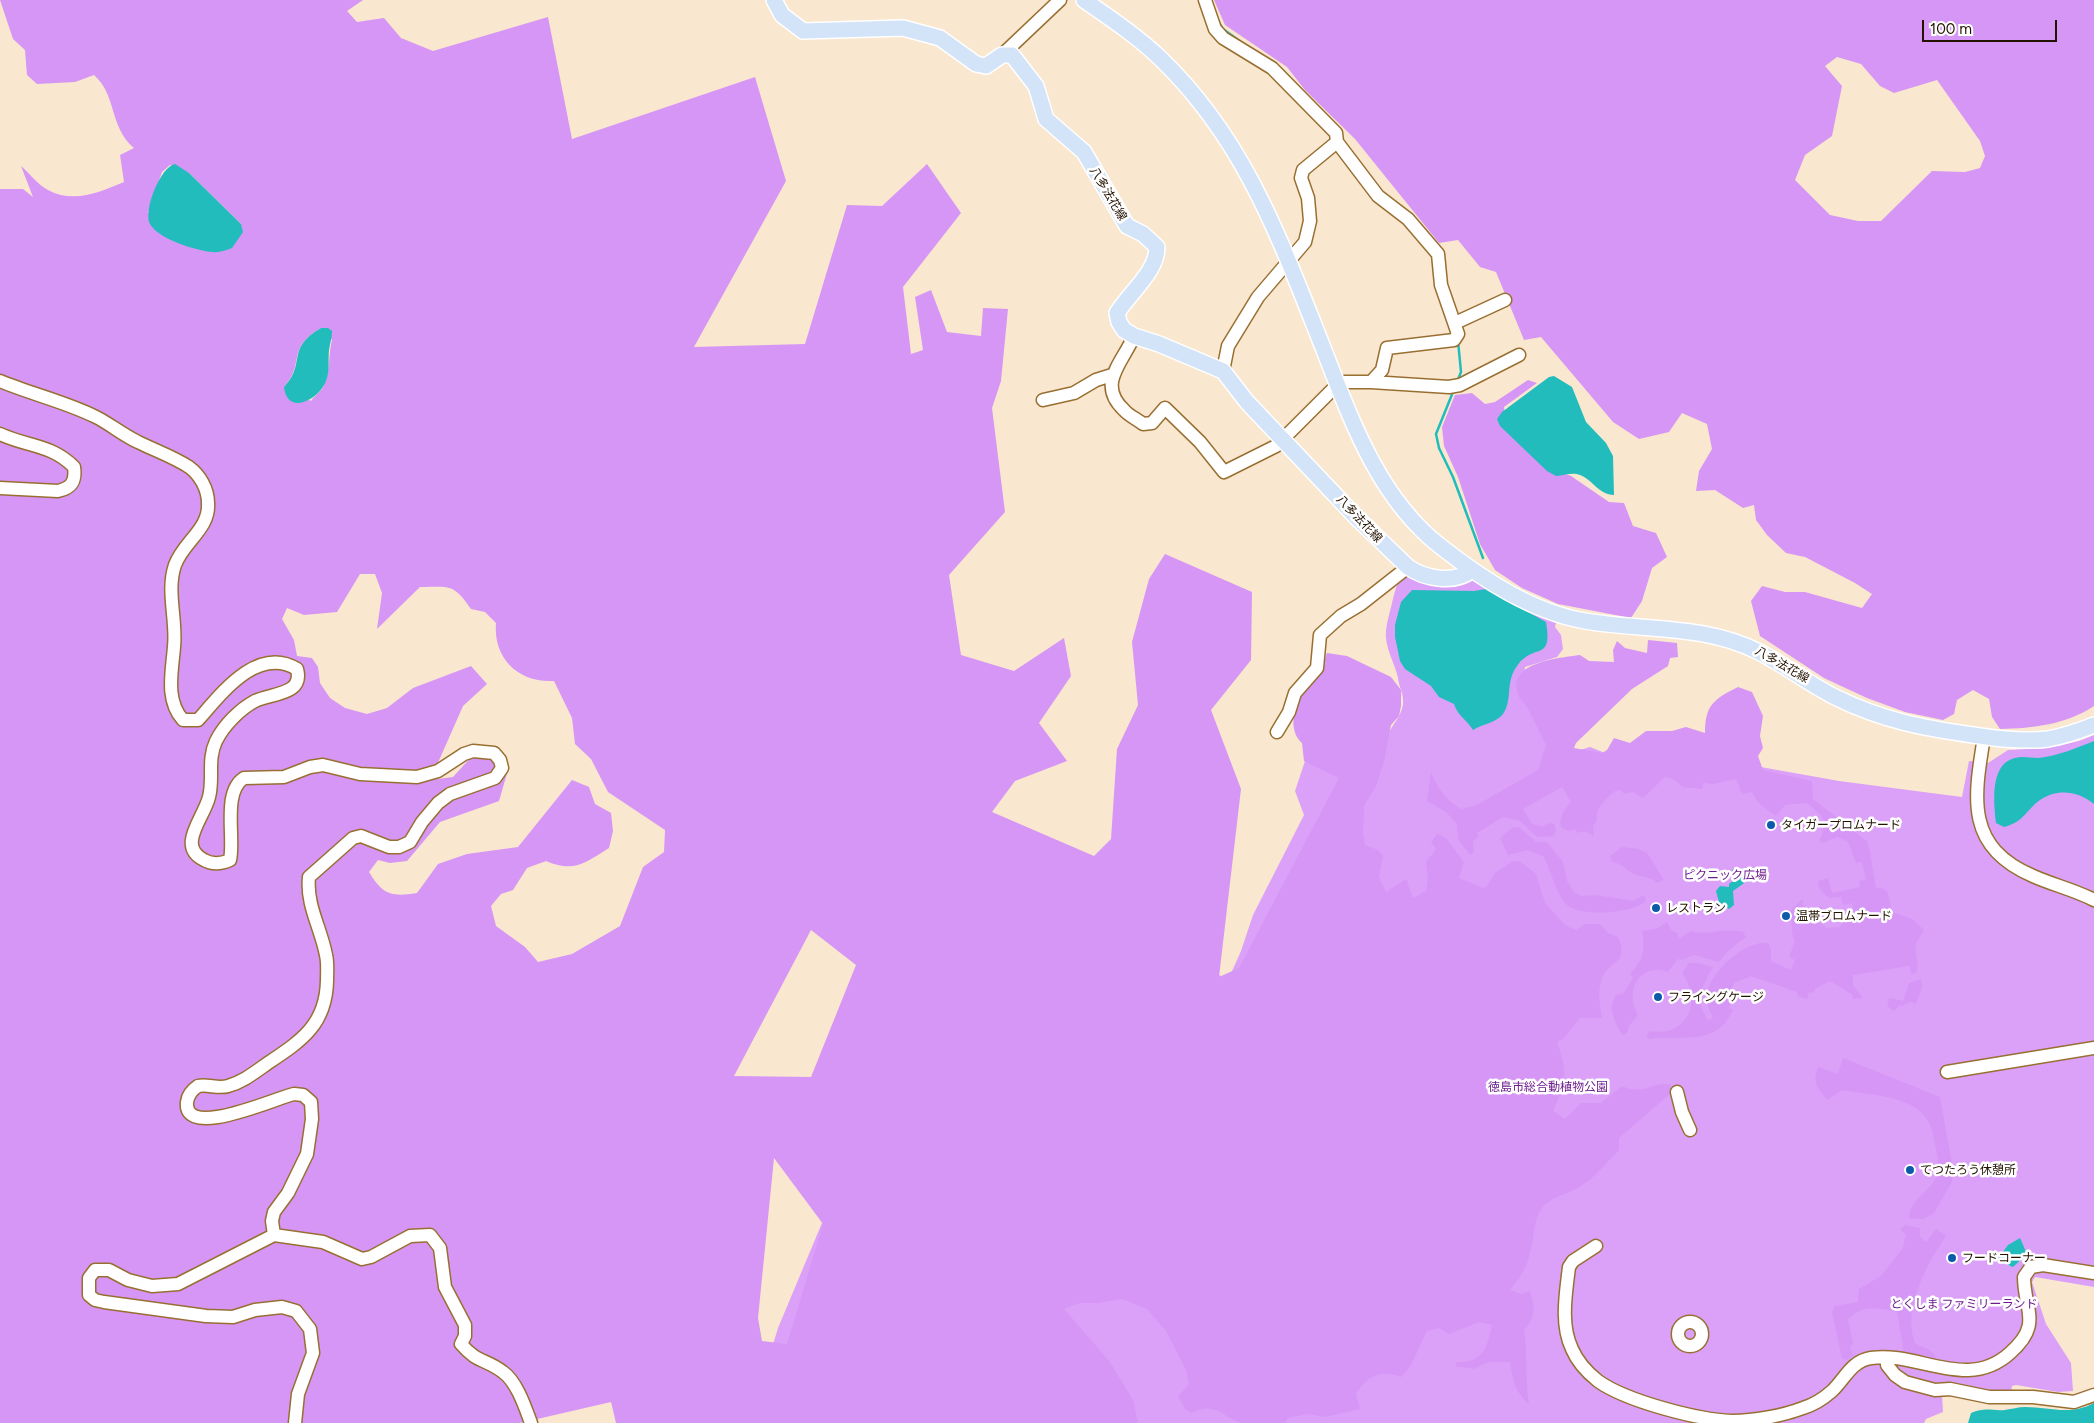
<!DOCTYPE html>
<meta charset="utf-8">
<style>
body{margin:0}
#map{position:relative;width:2094px;height:1423px;overflow:hidden;background:#fae7cf;font-family:Figtree,sans-serif}
canvas{display:block}
.scale{position:absolute;left:1922px;top:20px;width:135px;height:22px;box-sizing:border-box;border:2px solid #231200;border-top:0;padding-left:6px;font-size:15px;line-height:18px;white-space:nowrap;color:#231200;-webkit-text-stroke:4px #fff;paint-order:stroke}
</style>
<div id="map">
<canvas width="2094" height="1423"></canvas>
<div class="scale">100 m</div>
</div>
<script>
const g = document.querySelector('canvas').getContext('2d');
g.lineJoin = 'round';
function fillPath(path, color) { g.fillStyle = color; g.fill(path, 'evenodd'); }
function strokePath(path, color, width, dash) { g.strokeStyle = color; g.lineWidth = width; g.lineCap = dash ? 'butt' : 'round'; g.setLineDash(dash || []); g.stroke(path); }
function write(font, color, halo, rows, align = 'center') {
  g.font = font + ' Figtree,"Noto Sans JP",sans-serif'; g.lineWidth = 5; g.setLineDash([]); g.textBaseline = 'middle'; g.strokeStyle = halo; g.fillStyle = color; for (const [text, x, y, turn = 0] of rows) {
    g.save(); g.translate(x, y); g.rotate((+turn || 0) * Math.PI / 180); g.textAlign = isNaN(turn) ? turn : align; if (halo) g.strokeText(text, 0, 0); g.fillText(text, 0, 0); g.restore();
  }
}
fillPath(new Path2D(`
 M1406,572L1473,577L1524,608L1556,623L1555,627L1561,635L1563,649L1557,657L1525,667L1524,684L1571,753L1590,747L1610,755L1716,759L1839,781L1962,797L1969,761L1988,763L2008,750L2047,748L2079,741L2094,735V1287L2035,1277L2032,1282L2046,1324L2071,1363L2073,1391L2058,1392L2016,1385L2012,1386L2010,1401L1954,1393L1942,1395L1943,1412L1926,1419L1924,1423H749L778,1328L832,1199L1212,971L1228,980L1241,951L1253,915L1304,815L1295,791L1311,743L1388,735C1392,724 1402,716 1403,704C1404,693 1399,688 1398,678C1395,663 1384,647 1386,630C1387,621 1390,612 1392,603C1395,590 1397,581 1406,572Z`), '#dba1f8');
fillPath(new Path2D(`
 M0,0H363L347,11L357,22L384,18L401,38L433,51L548,17L572,139L755,77L786,181L694,347L805,344L847,205L882,206L927,164L961,213L903,287L911,354L923,350L915,297L931,290L947,332L981,336L983,308L1008,309L1001,381L992,408L1005,512L949,575L961,655L1014,671L1064,638L1071,676L1039,723L1067,761L1015,781L992,812L1094,856L1111,839L1117,749L1138,705L1132,642L1149,579L1165,554L1252,592L1251,660L1211,710L1241,789L1219,977L1239,968L1339,778L1304,761L1302,743C1287,730 1294,703 1305,689C1310,683 1317,679 1322,671C1325,666 1324,659 1327,653L1347,656L1391,677L1401,690V706L1399,716L1391,725L1384,762L1376,786L1364,806L1363,832L1365,845L1378,850L1383,856L1379,877L1386,892L1406,879L1413,898L1426,891L1428,878L1426,862L1436,849L1431,842L1437,834L1446,838L1464,862L1459,878L1483,888L1487,886L1495,873L1513,861L1521,862L1536,874L1545,903L1565,925L1576,930L1585,924H1600L1608,933L1618,937C1630,965 1608,960 1602,979C1597,992 1600,1005 1602,1018H1580L1564,1038L1557,1042C1568,1072 1566,1083 1553,1111L1565,1119L1581,1103H1601L1622,1086C1648,1097 1650,1080 1671,1085V1093L1619,1138V1150C1606,1163 1593,1180 1576,1189C1564,1195 1551,1197 1542,1208C1533,1220 1534,1239 1530,1253C1527,1267 1519,1279 1510,1290L1521,1294L1530,1291C1535,1308 1536,1316 1524,1330C1528,1355 1525,1379 1529,1404C1515,1393 1512,1378 1510,1362H1489L1474,1369L1455,1366L1457,1362C1484,1363 1487,1347 1492,1325L1479,1322L1449,1334L1439,1328L1427,1331C1418,1347 1414,1366 1401,1377C1381,1369 1366,1376 1356,1394L1360,1409L1325,1417L1308,1414L1288,1418L1285,1423C1272,1423 1254,1423 1242,1423C1220,1416 1216,1401 1191,1413L1185,1409L1178,1396L1189,1385L1187,1372L1166,1331L1147,1309L1122,1299L1099,1303H1080L1064,1309L1110,1362L1133,1400L1138,1423H616L611,1402L520,1423H0V189H23L33,197L21,166C29,173 38,185 48,190C74,204 100,192 124,182L120,155L134,148C109,127 117,95 94,75L75,82L37,84L27,75L25,50L13,39ZM170,165L189,173L241,224L148,213L162,172ZM321,328L332,340C328,355 331,375 322,389C319,393 314,396 311,401L284,387C306,363 285,349 321,328ZM360,574H375L382,593L377,629L420,587C450,587 453,583 471,609L485,612L496,623C493,659 519,683 554,681L572,718L575,744L591,759L608,792L665,830L664,852L643,867L620,926L572,954L538,962L525,947L496,926L491,906L501,894L513,890L527,868L546,861C574,873 585,863 609,848L613,831L611,813L595,804L589,787L572,780L518,847L467,854L438,864L417,893C391,897 383,895 369,872L378,860L390,863L407,861L440,822L499,801L508,770L502,757L474,754L453,777L438,779L437,765L463,706L487,684L471,666L413,688L387,708L367,714L345,708L330,698L320,683L318,667L312,658L297,656L294,640L282,619L287,608L304,615L337,612ZM811,930L856,965L811,1077L734,1076ZM774,1158L823,1224L787,1344L762,1341L758,1318Z
 M1214,0H2094V706C2065,725 2034,728 2000,729L1992,717L1989,699L1973,690L1957,700L1954,714L1943,720L1905,712L1867,698L1824,678L1760,636L1751,601L1762,586L1785,592H1805L1862,608L1872,594L1855,583L1805,557L1786,553L1767,535L1756,520L1754,505L1743,508L1715,490L1696,491L1699,471L1712,449L1707,424L1682,413L1669,432L1639,439L1613,422L1541,337L1524,340L1496,272L1480,267L1458,240L1439,243L1355,139L1305,90L1287,67L1225,25ZM1837,57L1861,64L1880,86L1894,93L1937,80L1980,141L1985,156L1980,168L1965,172L1932,171L1881,221H1858L1830,215L1795,180L1805,155L1832,136L1842,86L1825,66Z
 M1528,380L1537,383L1504,407L1506,423L1549,467L1571,476L1609,502L1624,503L1633,526L1656,533L1667,557L1652,568L1642,601L1631,618L1558,604L1522,588L1495,570L1480,544L1458,477L1444,446L1442,427L1455,395L1472,393L1485,404L1495,402Z
 M1648,640L1677,643L1678,657L1670,658L1668,666L1632,689L1576,743L1574,748L1602,753L1607,750L1614,738L1630,743L1646,731H1672L1686,727L1705,733C1705,705 1714,699 1738,687L1752,692L1763,716L1760,736L1763,748L1758,756L1763,770L1812,781L1813,799L1868,842L1876,888H1883L1888,893L1892,912L1912,919L1924,930L1915,945L1918,968L1916,973L1911,974L1910,966L1853,975V985L1863,998L1852,999L1853,995L1830,981L1816,988L1813,993L1809,992L1807,999L1797,996V992L1751,976L1734,983L1730,992L1735,995L1729,1008L1733,1010C1715,1048 1684,1034 1650,1039L1646,1037L1650,1031C1687,1038 1703,1001 1682,973L1689,963H1698L1713,967L1700,992L1701,1007L1708,1021L1713,1017C1708,1008 1705,1001 1708,991C1712,970 1746,940 1768,943L1771,949V961L1791,970L1795,960L1789,957L1795,941L1792,933L1791,910L1802,899L1804,902L1802,904L1806,908L1803,910L1807,914L1810,912L1814,914L1820,907L1823,908L1818,915L1819,921L1827,928L1840,927L1847,916L1854,914L1852,903L1843,905L1841,897L1830,898C1823,894 1819,890 1818,881L1828,878L1832,893L1860,887L1859,881L1866,879L1862,862L1856,863L1848,842L1838,837L1822,843L1819,840C1831,819 1823,818 1807,803L1785,805L1776,816C1766,808 1758,806 1752,792L1742,794L1736,779L1713,784L1703,783L1702,789L1683,787L1673,779L1665,777L1643,798L1633,792L1624,794L1621,790L1615,791C1605,800 1595,807 1597,822L1593,825L1594,836L1584,831L1577,833L1575,829L1568,831L1561,827C1558,819 1564,809 1571,802L1562,787L1523,809L1532,824L1542,827L1549,823L1554,824L1556,829L1554,836L1537,837L1520,821L1503,817L1477,833L1479,836L1473,841L1474,852L1470,855L1458,839L1457,824L1446,812L1427,801L1431,772C1437,789 1446,799 1461,809L1477,805L1538,770L1546,745C1540,732 1533,719 1527,707C1524,702 1519,699 1518,694C1507,662 1559,658 1580,655L1589,661L1614,662L1613,650L1617,641L1625,648L1647,653Z
 M1513,827L1520,828L1536,842H1547L1563,862L1567,881L1575,893L1581,896L1596,895L1633,901L1644,895L1646,901C1632,914 1577,918 1565,903C1554,890 1552,871 1543,856L1528,850L1508,855L1500,838Z
 M1622,847L1639,849L1647,853L1664,880L1657,883C1651,876 1642,878 1634,874C1625,870 1624,864 1613,862L1610,856Z
 M1667,922L1672,931L1676,932L1679,939L1691,931C1709,936 1726,927 1743,932L1746,937L1729,950L1719,962L1694,955L1682,960L1678,959L1668,972C1639,962 1624,991 1638,1015L1629,1026L1627,1033L1622,1035C1615,1022 1607,1009 1616,995L1623,994L1633,978L1630,974C1643,960 1646,950 1642,931L1656,929Z
 M1921,979L1922,987L1916,1004L1910,1002L1902,1006L1899,1005L1894,1011L1887,1006L1889,998L1903,1001L1909,983Z
 M1843,1058L1940,1097L1953,1169L1952,1182L1934,1213L1923,1219L1909,1218C1910,1198 1931,1193 1937,1174C1940,1165 1937,1154 1935,1144C1933,1136 1932,1126 1927,1119C1911,1095 1868,1095 1842,1090L1827,1100C1817,1086 1812,1084 1818,1067L1838,1074Z
 M1905,1225L1920,1228V1237L1926,1242L1936,1229L1946,1236C1927,1264 1902,1309 1915,1343C1924,1349 1934,1348 1937,1361L1904,1353L1897,1312C1880,1307 1861,1305 1848,1319L1853,1343L1850,1347L1853,1355L1847,1360L1842,1358L1832,1312L1835,1306L1858,1302L1859,1289L1881,1276L1903,1248L1906,1234L1900,1230Z`), '#d696f5');
fillPath(new Path2D(`
 M175,164L189,173L241,224L243,232L232,248C226,250 219,253 213,252C197,251 158,239 150,224C143,211 160,167 175,164Z
 M321,328H328L332,331C332,338 330,343 329,350C328,361 330,371 326,381C319,400 287,416 284,387C307,363 285,349 321,328Z
 M1554,376L1572,387L1586,422L1606,443L1613,456L1614,495C1599,495 1593,480 1580,475C1573,472 1564,475 1556,476L1547,471L1500,426L1497,419L1502,412L1549,377Z
 M1486,589L1546,622C1553,663 1534,642 1517,666C1505,682 1513,700 1503,714C1496,723 1482,724 1473,730C1467,720 1457,715 1454,704L1439,697L1431,686L1405,669L1400,661L1395,637V625L1401,602L1412,590L1474,591Z
 M2094,741V804C2079,791 2057,788 2040,800C2025,811 2024,822 2004,827L1996,823C1994,804 1989,764 2015,758C2022,756 2031,758 2038,758C2058,756 2076,748 2094,741Z
 M1735,868L1745,873L1747,881L1733,891L1734,905L1729,909L1719,902L1716,891L1720,886L1729,887V884L1734,880L1732,870Z
 M2020,1238L2027,1254L2013,1267L1997,1260L2008,1245Z
 M2094,1403V1423H1968L1971,1413C1985,1407 1991,1411 2005,1410C2012,1409 2018,1407 2025,1407C2050,1407 2070,1416 2094,1403Z`), '#21bcbb');
strokePath(new Path2D(`
 M1219,23L1223,29L1241,42
 M1281,69L1289,77
 M1457,382L1461,372L1458,341
 M1453,392L1436,434L1439,448L1453,477L1483,558`), '#21bcbb', 2.5);
const minor = new Path2D(`
 M1205,0L1215,29L1223,38L1272,68L1336,133L1337,142L1303,170L1301,178L1308,198L1310,221L1305,242L1258,297L1228,346L1223,371
 M1002,55L1060,0
 M1455,323L1505,300
 M1134,336C1123,362 1096,384 1124,410C1129,416 1137,419 1143,424L1152,423L1165,408L1200,442L1224,472L1276,446L1338,384L1344,382H1371L1382,370L1387,348L1454,340L1458,334L1441,285L1438,254L1408,219L1378,196L1337,142
 M0,381C31,394 66,402 96,417C110,424 123,435 138,442C154,450 174,457 189,467C200,475 208,489 208,503C210,529 183,542 175,565C166,591 177,620 174,647C172,672 165,700 183,720H198C221,694 257,645 297,669C304,695 272,693 255,701C240,709 224,725 216,741C207,760 214,778 209,797C204,818 176,846 204,860C213,865 221,864 230,860C235,838 222,792 244,778L284,777L310,767L323,765L360,774L417,777L438,771L464,754L473,751L494,753L500,760L502,768L495,778L450,794L438,803L422,822L410,842L399,847H389L361,836L353,838L309,877C306,905 321,928 326,955C328,963 327,972 327,981C326,1025 301,1041 268,1063C255,1072 243,1082 228,1086C218,1089 208,1084 198,1086C192,1090 188,1094 187,1102C183,1141 278,1097 294,1094L303,1095L311,1102L312,1119L307,1154L288,1193L274,1212L272,1221L274,1235L178,1284L152,1286L128,1280L109,1270H95L89,1278V1295L95,1300L104,1302L206,1316L233,1317L255,1310L282,1307L296,1311L310,1329L313,1353L298,1394L295,1423
 M1371,382L1449,387L1460,385L1519,355
 M1043,400L1074,393L1096,380L1112,375
 M0,434C28,447 51,444 74,467C76,481 72,488 58,491L0,488
 M1277,732L1289,712L1295,693L1317,668L1320,635L1341,616L1361,604L1408,567
 M1984,737C1974,798 1965,847 2033,876C2053,885 2075,890 2094,900
 M1947,1072L2094,1048
 M1677,1092L1682,1112L1690,1130
 M274,1235L323,1242L362,1259L371,1257L410,1236L430,1235L440,1248L445,1287L465,1325V1336L461,1344C477,1363 486,1359 503,1372C517,1382 525,1407 531,1423
 M1596,1246L1573,1261L1569,1267C1566,1293 1560,1324 1572,1349C1577,1361 1588,1373 1598,1381C1626,1401 1698,1420 1732,1421C1754,1421 1782,1416 1803,1408C1813,1405 1823,1399 1832,1391C1845,1379 1851,1361 1871,1358C1918,1351 1967,1392 2010,1353C2043,1324 2024,1310 2024,1277L2031,1267L2043,1265L2094,1273
 M1678 1334a12 12 0 1 1 24 0a12 12 0 1 1-24 0Z
 M1887,1358V1365L1895,1375L1905,1382L1935,1390L1950,1389L1989,1397H2033L2074,1402L2094,1395`);
const major = new Path2D(`
 M774,0L782,15L803,31L903,28L940,38L976,64L986,66L1002,55H1012L1036,86L1046,119L1084,152L1127,226L1143,234L1157,247C1157,272 1130,292 1117,313L1119,322L1124,330L1134,336L1159,344L1223,371L1247,402L1357,518L1408,567C1425,579 1455,584 1472,570
 M1084,0C1110,18 1137,36 1160,58C1242,137 1277,231 1318,335C1348,410 1374,494 1440,546C1482,579 1532,612 1585,621C1643,631 1704,624 1759,652C1785,665 1809,684 1835,697C1881,720 1923,728 1973,735C1998,739 2024,742 2048,739C2064,736 2079,731 2094,725`);
strokePath(minor, '#996f31', 15);
strokePath(major, '#fff', 18);
strokePath(minor, '#fff', 12);
strokePath(major, '#d3e3f8', 15);
for (const [x, y, r, color] of [
 [1771,825,5,"#0c5baa"],
 [1656,908,5,"#0c5baa"],
 [1786,916,5,"#0c5baa"],
 [1658,997,5,"#0c5baa"],
 [1910,1170,5,"#0c5baa"],
 [1952,1258,5,"#0c5baa"]
]) { const dot = new Path2D(); dot.arc(x, y, r, 0, 2 * Math.PI); g.fillStyle = color; g.fill(dot); strokePath(dot, '#fff', 2); }
write('12px', '#231200', '#fff', [
 ["八多法花線",1108,194,59],
 ["八多法花線",1359,519,46],
 ["八多法花線",1782,665,30]
]);
write('12px', '#231200', '#fff', [
 ["タイガープロムナード",1781,825],
 ["レストラン",1666,908],
 ["温帯ブロムナード",1796,916],
 ["フライングケージ",1668,997],
 ["てつたろう休憩所",1920,1170],
 ["フードコーナー",1962,1258]
], 'left');
write('12px', '#6d1d8d', '#fff', [
 ["ピクニック広場",1725,875],
 ["徳島市総合動植物公園",1548,1087],
 ["とくしま ファミリーランド",1964,1304]
]);
</script>
